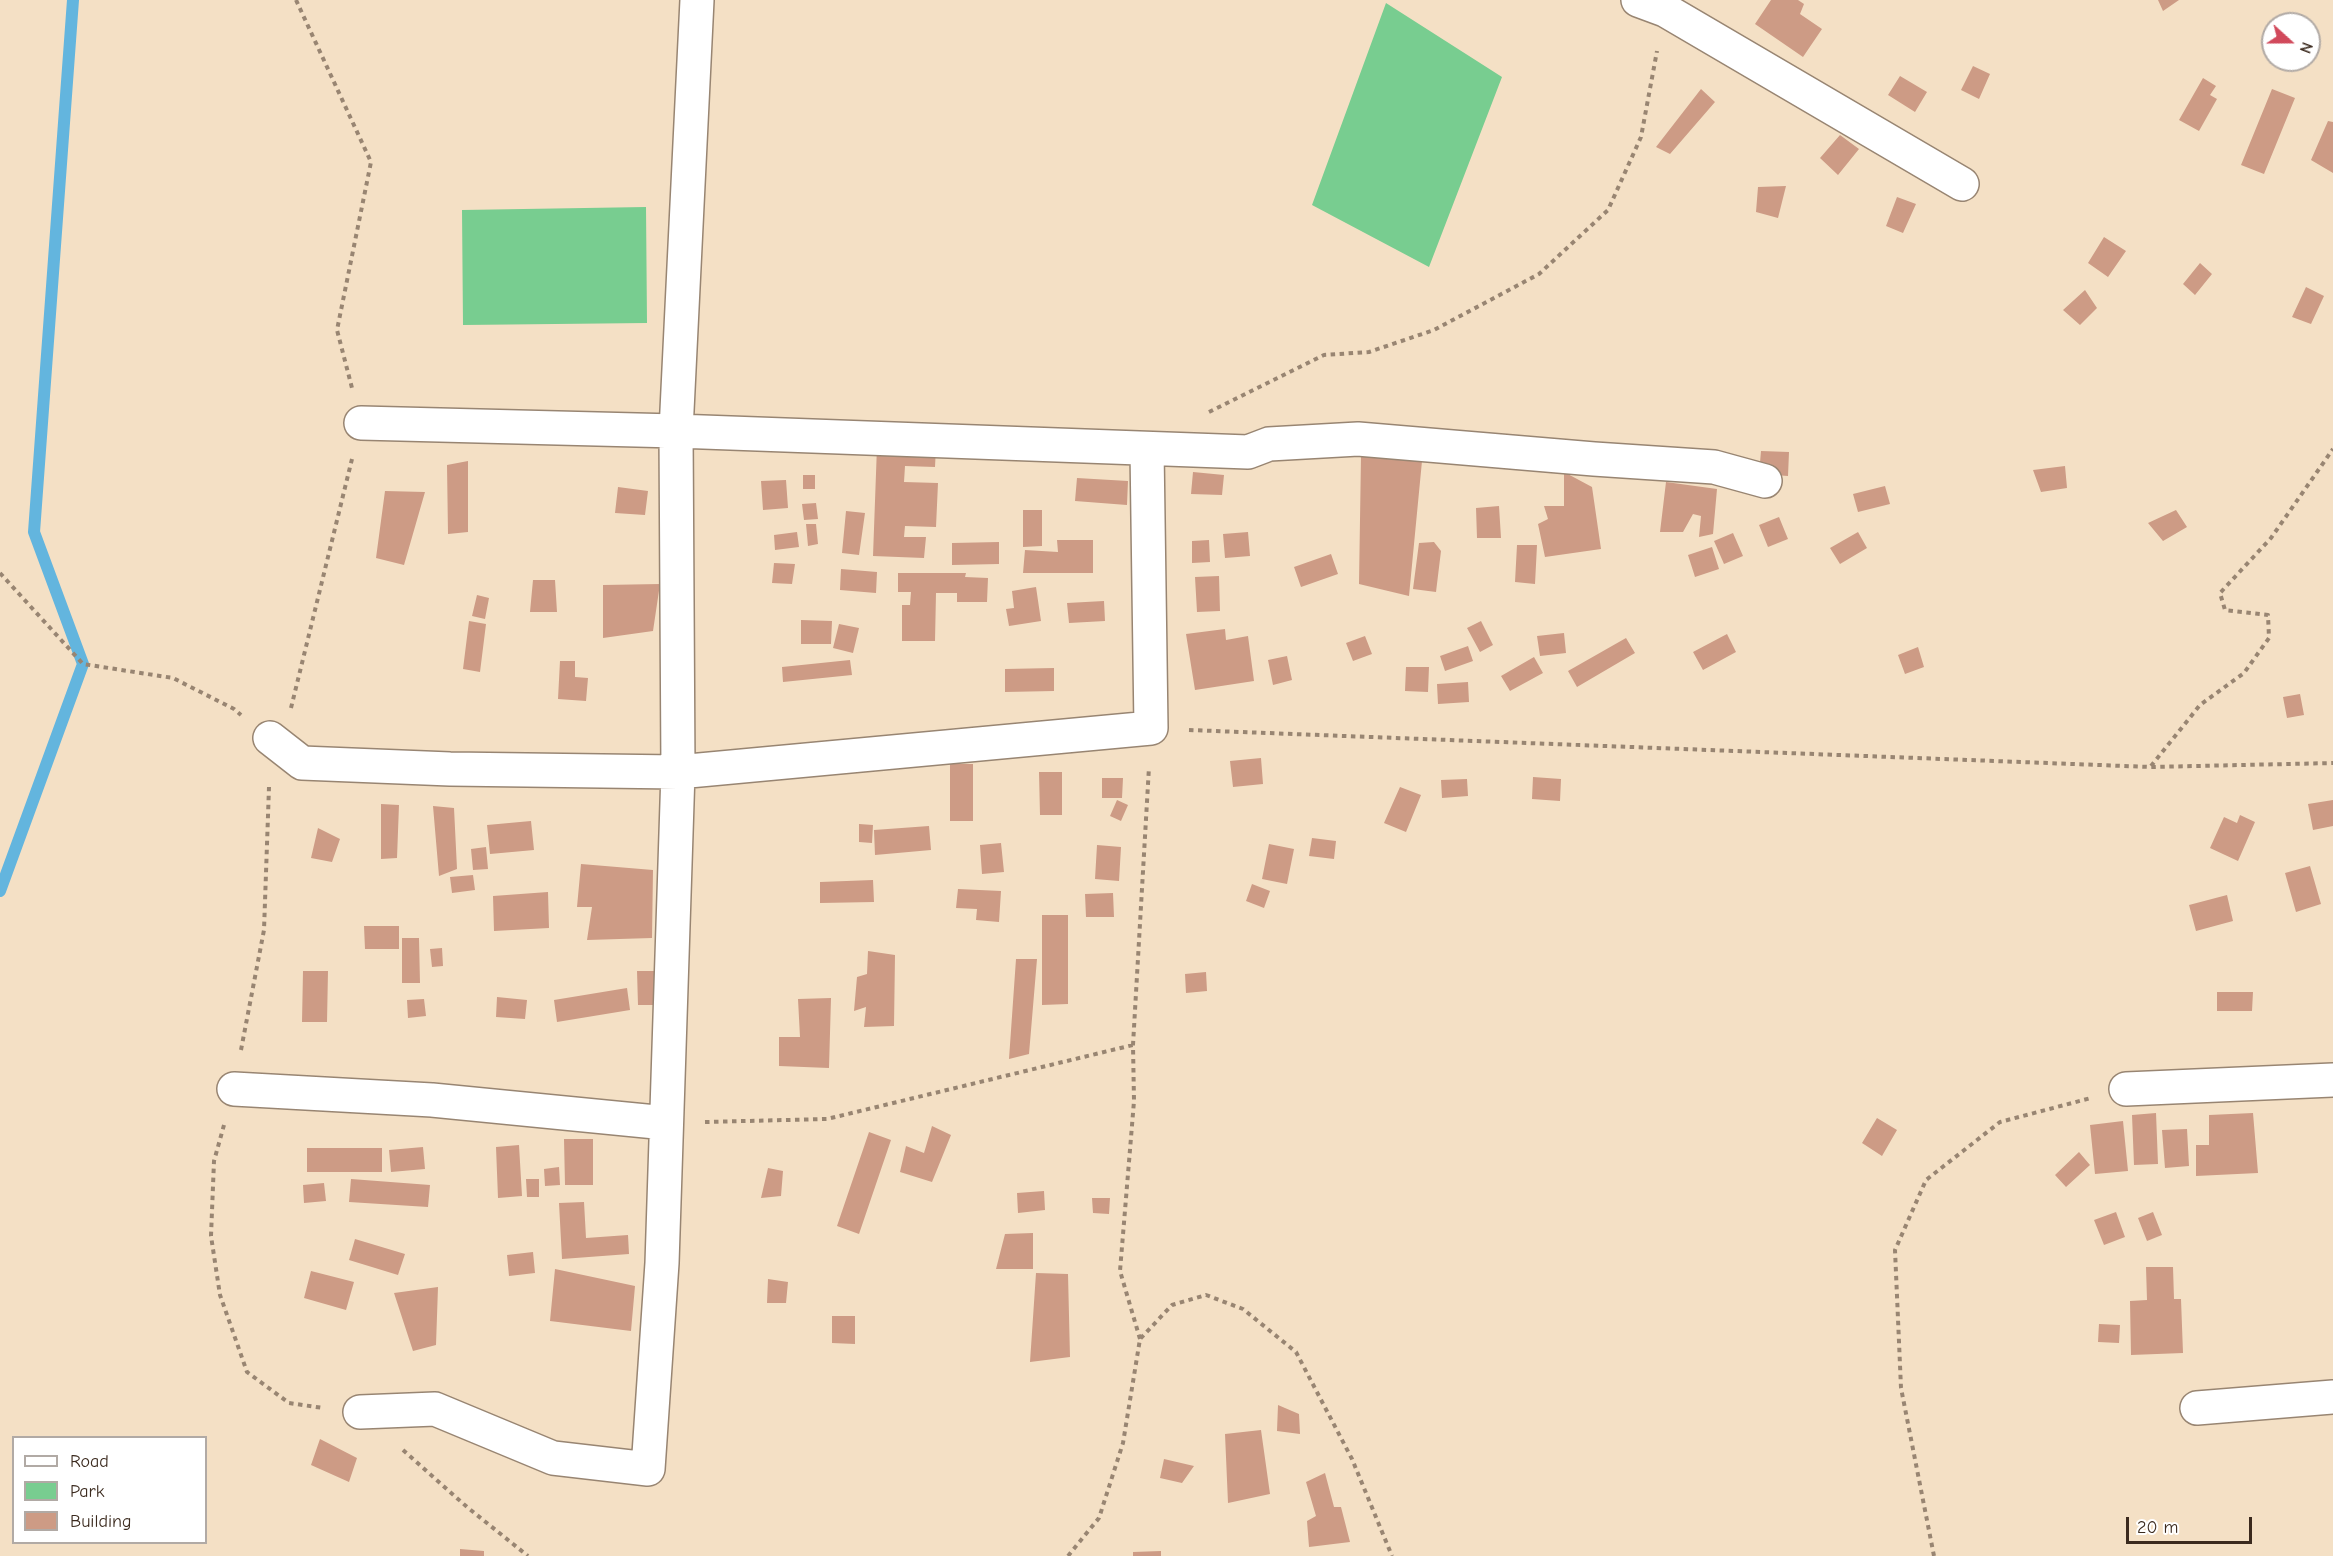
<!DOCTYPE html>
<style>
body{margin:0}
#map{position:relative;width:2333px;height:1556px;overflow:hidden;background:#f4e0c5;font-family:"Comic Neue",sans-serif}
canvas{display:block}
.legend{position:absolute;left:12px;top:1436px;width:195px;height:108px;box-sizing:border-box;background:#fff;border:2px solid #b1aaa5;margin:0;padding:8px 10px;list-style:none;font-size:18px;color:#3b2a1e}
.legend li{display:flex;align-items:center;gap:12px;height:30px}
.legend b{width:30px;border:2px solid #b1aaa5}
.north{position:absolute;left:2261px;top:12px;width:60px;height:60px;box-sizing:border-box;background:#fff;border:2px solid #b1aaa5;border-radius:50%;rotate:111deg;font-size:16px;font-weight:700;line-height:24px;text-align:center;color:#3b2a1e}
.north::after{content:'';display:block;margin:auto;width:21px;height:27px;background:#d1495b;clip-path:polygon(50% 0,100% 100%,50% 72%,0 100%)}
.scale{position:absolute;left:2126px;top:1517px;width:126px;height:27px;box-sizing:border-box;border:3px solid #3b2a1e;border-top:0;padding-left:8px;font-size:18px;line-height:21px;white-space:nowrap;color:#3b2a1e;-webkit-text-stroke:4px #fff;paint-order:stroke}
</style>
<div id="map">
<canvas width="2333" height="1556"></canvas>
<ul class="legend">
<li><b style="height:8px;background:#fff"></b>Road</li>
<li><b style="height:16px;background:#78cd90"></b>Park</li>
<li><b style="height:16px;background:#cd9b85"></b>Building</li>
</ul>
<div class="north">N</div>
<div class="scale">20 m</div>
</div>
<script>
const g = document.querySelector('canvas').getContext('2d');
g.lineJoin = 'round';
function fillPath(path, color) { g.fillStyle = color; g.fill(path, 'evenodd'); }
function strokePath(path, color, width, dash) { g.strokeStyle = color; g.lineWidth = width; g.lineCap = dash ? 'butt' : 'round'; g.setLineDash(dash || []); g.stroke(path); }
fillPath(new Path2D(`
 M1386,3L1502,77L1429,267L1312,205Z
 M646,207L647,323L463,325L462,210Z`), '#78cd90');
strokePath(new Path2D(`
 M0,891L83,664L34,532L73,0`), '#63b5de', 12);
fillPath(new Path2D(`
 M1771,0H1798L1804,4L1800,14L1822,29L1803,57L1755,24Z
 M2158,0H2179L2163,11Z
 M1973,66L1990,74L1979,99L1961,90Z
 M1900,76L1927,92L1915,112L1888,95Z
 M2203,78L2216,86L2210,95L2217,99L2199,131L2179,120Z
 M1701,89L1715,102L1670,154L1656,147Z
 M2272,89L2295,98L2264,174L2241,165Z
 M2328,121L2333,122V173L2311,160Z
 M1840,135L1859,149L1838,175L1820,158Z
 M1786,186L1778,218L1756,212L1758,187Z
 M1897,197L1916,204L1903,233L1886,226Z
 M2104,237L2126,251L2108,277L2088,263Z
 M2200,263L2212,274L2195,295L2183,284Z
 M2306,287L2324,296L2311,324L2292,317Z
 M2085,290L2097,308L2080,325L2063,310Z
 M877,446L936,447L935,467L905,466L904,482L938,483L936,527L905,526L904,537H926L924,558L873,556Z
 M1761,451L1789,452L1788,476L1759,474Z
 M1361,456L1422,461L1409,596L1359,584Z
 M468,461V532L448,534L447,465Z
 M2065,466L2067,488L2041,492L2033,470Z
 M1193,472L1224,475L1222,495L1191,494Z
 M1564,472L1592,487L1601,549L1545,557L1538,524L1548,519L1544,506H1564Z
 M803,475H815V489H803Z
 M1077,478L1128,481L1127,505L1075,501Z
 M786,480L788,508L763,510L761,481Z
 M1666,482L1717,489L1713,534L1699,537L1701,516L1693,514L1683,532H1660Z
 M1885,486L1890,504L1858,512L1853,494Z
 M618,487L648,491L645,515L615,513Z
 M385,491L425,492L404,565L376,558Z
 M816,503L818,519L804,520L802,504Z
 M1499,506L1501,538H1477L1476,508Z
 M1023,510H1042V546L1023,547Z
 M2176,510L2187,527L2163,541L2148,523Z
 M846,511L865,513L859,555L842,553Z
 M1779,517L1788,539L1768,547L1759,525Z
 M806,524H816L818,544L808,546Z
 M797,532L799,547L775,550L774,535Z
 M1248,532L1250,556L1225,558L1223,534Z
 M1858,532L1867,548L1840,564L1830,548Z
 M1733,533L1743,556L1724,564L1714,541Z
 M1057,540H1093V573H1023L1025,550L1058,552Z
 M1209,540L1210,562L1192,563V541Z
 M999,542V564L952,565V543Z
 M1434,542L1441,551L1436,592L1413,589L1419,543Z
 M1517,545H1537L1535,584L1515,582Z
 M1712,547L1719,569L1695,577L1688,555Z
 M1331,554L1338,574L1301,587L1294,567Z
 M774,563L795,564L792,584L772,583Z
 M841,569L877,572L876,593L840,590Z
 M898,573H966L965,577L988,578L987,602H957V593H936L935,641H902V605H910L911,592H898Z
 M1219,576L1220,611L1197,612L1195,577Z
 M533,580H555L557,612H530Z
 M660,584L653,631L603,638V585Z
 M1036,587L1041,621L1009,626L1006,609L1014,608L1012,591Z
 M477,595L489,598L485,619L472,616Z
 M1104,601L1105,621L1069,623L1067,603Z
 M801,620L832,621L831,644H801Z
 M469,621L486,624L480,672L463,669Z
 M1481,621L1493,645L1480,652L1467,628Z
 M839,624L859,628L853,653L833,648Z
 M1225,629L1226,640L1248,636L1254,681L1195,690L1186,634Z
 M1564,633L1566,653L1540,656L1537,636Z
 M1727,634L1736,652L1703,670L1693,652Z
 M1365,636L1372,654L1353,661L1346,643Z
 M1626,638L1635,653L1577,687L1568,671Z
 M1468,646L1473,661L1445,671L1440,656Z
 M1918,647L1924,667L1905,674L1898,655Z
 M1287,656L1292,680L1273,685L1268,660Z
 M1534,657L1543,673L1510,691L1501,676Z
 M850,660L852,675L783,682L782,667Z
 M560,661H575V677L588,678L586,701L558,699Z
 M1406,667H1429L1428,692L1405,691Z
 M1054,668V691L1005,692V669Z
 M1468,682L1469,702L1438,704L1437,684Z
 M2300,694L2304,715L2287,718L2283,697Z
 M1261,758L1263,784L1233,787L1230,761Z
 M950,764H973V821H950Z
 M1039,772H1062V815H1040Z
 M1533,777L1561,779L1560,801L1532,799Z
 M1102,778H1123L1122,798H1102Z
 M1467,779L1468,796L1442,798L1441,780Z
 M1400,787L1421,795L1406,832L1384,823Z
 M1117,800L1128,805L1121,821L1110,816Z
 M2333,800V826L2313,830L2308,804Z
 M381,804L399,805L397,858L381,859Z
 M433,806L454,808L457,869L439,876Z
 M2240,815L2255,822L2238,861L2210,848L2224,817L2237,823Z
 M531,821L534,850L490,854L487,825Z
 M859,824L873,825L872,843L859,842Z
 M929,826L931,850L875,855L874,830Z
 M318,828L340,839L332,862L311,858Z
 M1312,838L1336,841L1334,859L1309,856Z
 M1001,843L1004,872L982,874L980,845Z
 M1269,844L1294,849L1287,884L1262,879Z
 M1097,845L1121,847L1119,881L1095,879Z
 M486,847L488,869L473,870L471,849Z
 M581,864L653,870L652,938L587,940L592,907H577Z
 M2310,866L2321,904L2296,912L2285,873Z
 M473,875L475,890L452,893L450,877Z
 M873,880L874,902L820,903V882Z
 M1252,884L1270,891L1264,908L1246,901Z
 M958,889L1001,891L999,922L976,920L977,909L956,908Z
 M548,892L549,928L494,931L493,896Z
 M1113,893L1114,917H1086L1085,894Z
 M2227,895L2233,921L2196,931L2189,905Z
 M1042,915H1068V1004L1042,1005Z
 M364,926H399V949H365Z
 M402,938H419L420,983H402Z
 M442,948L443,966L432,967L430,949Z
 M868,951L895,955L894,1026L864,1027L866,1007L854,1011L857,977L867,974Z
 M1016,959H1037L1029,1054L1009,1059Z
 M303,971H328L327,1022H302Z
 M637,971H663L664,1005H638Z
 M1206,972L1207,991L1186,993L1185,974Z
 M627,988L630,1010L557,1022L554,1000Z
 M2217,992H2253L2252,1011H2217Z
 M497,997L527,1000L525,1019L496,1017Z
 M831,998L829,1068L779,1066V1037H800L798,999Z
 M424,999L426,1016L408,1018L407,1000Z
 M2156,1113L2158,1164L2134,1165L2132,1115Z
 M2253,1113L2258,1173L2196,1176V1145H2209V1115Z
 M1877,1118L1897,1130L1882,1156L1862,1143Z
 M2123,1121L2128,1171L2095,1174L2090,1125Z
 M932,1126L951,1135L932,1182L900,1172L906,1146L924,1153Z
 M2187,1129L2189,1166L2165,1168L2162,1130Z
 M869,1132L891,1140L859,1234L837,1226Z
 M564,1139H593V1185H565Z
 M519,1145L522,1196L498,1198L496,1147Z
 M423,1147L425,1169L391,1172L389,1150Z
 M307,1148H382V1172H307Z
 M2079,1152L2090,1165L2066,1187L2055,1175Z
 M559,1167L560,1185L545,1186L544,1169Z
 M768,1168L783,1171L781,1196L761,1198Z
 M351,1179L430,1185L428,1207L349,1202Z
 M526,1179H539V1197H527Z
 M324,1183L326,1201L304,1203L303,1185Z
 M1044,1191L1045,1210L1018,1213L1017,1193Z
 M1092,1198H1110L1109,1214L1093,1213Z
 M584,1202L586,1238L628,1235L629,1254L562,1259L559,1203Z
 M2116,1212L2125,1237L2104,1245L2094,1220Z
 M2153,1212L2162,1235L2147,1241L2138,1218Z
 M1033,1233V1269H996L1005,1234Z
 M355,1239L405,1254L398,1275L349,1260Z
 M533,1252L535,1273L509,1276L507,1255Z
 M2146,1267H2173L2174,1299H2181L2183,1353L2131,1355L2130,1301L2147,1300Z
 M555,1269L635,1286L631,1331L550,1321Z
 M311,1271L354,1282L346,1310L304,1298Z
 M1036,1273L1068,1274L1070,1357L1030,1362Z
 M768,1279L788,1282L786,1303H767Z
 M438,1287L436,1345L413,1351L394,1293Z
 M832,1316H855V1344L832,1343Z
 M2099,1324L2120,1325L2119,1343L2098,1342Z
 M1278,1405L1299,1414L1300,1434L1277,1431Z
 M1261,1430L1270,1494L1228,1503L1225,1434Z
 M320,1439L357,1458L349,1482L311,1465Z
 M1164,1459L1194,1466L1182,1483L1160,1478Z
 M1325,1473L1334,1507H1341L1350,1542L1309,1547L1307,1521L1316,1516L1306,1482Z
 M460,1549L484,1551V1556H460Z
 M1161,1551V1556H1133V1552Z`), '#cd9b85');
const minor = new Path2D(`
 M1638,0L1665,10L1962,184
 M361,423L676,431L1248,452L1269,444L1358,439L1594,459L1714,467L1765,481
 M270,738L302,763L450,769L678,772L1151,728L1147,449
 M234,1089L432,1100L666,1123
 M2126,1089L2333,1080
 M2197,1408L2333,1397
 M360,1412L435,1409L553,1458L648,1469L662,1263L678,772L676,431L697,0`);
strokePath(minor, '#988572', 36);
strokePath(new Path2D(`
 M296,0L371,162L337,330L352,388
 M1209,412L1324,355L1369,352L1434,330L1539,274L1608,210L1641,137L1657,51
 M0,573L83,664L173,678L234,709L241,715
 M291,708L352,459
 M1189,730L2151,767L2333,763
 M2151,766L2200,705L2244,673L2269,638L2268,615L2225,610L2220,593L2271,538L2333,449
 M241,1050L264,930L269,787
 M705,1122L827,1119L1133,1045
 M224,1125L214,1161L211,1236L220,1295L247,1372L289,1403L323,1408
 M1140,1339L1120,1271L1134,1101L1133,1045L1149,767
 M403,1450L467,1507L528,1556
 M1068,1556L1099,1518L1123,1443L1140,1339L1172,1305L1206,1295L1243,1309L1296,1352L1352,1459L1392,1556
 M1934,1556L1901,1388L1895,1250L1926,1180L2000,1122L2091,1098`), '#988572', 4, [4.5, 4.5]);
strokePath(minor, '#fff', 33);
</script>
